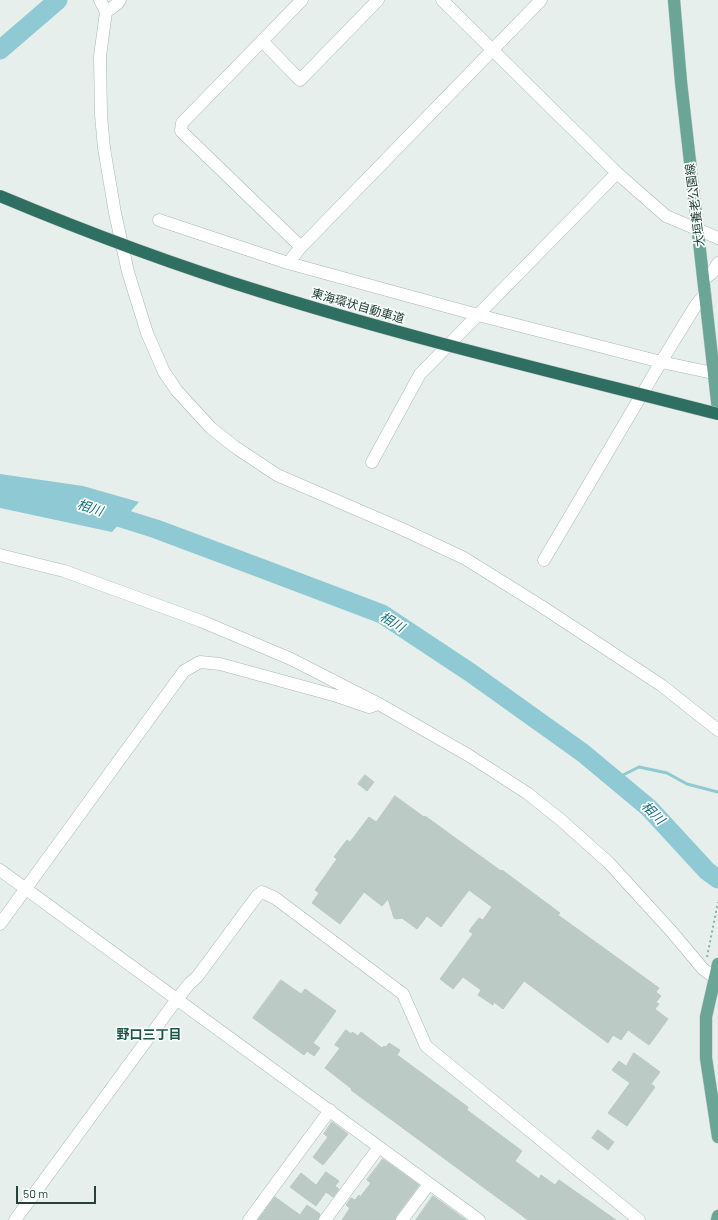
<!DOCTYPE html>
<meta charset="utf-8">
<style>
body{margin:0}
#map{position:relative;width:718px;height:1220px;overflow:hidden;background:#e6efeb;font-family:Barlow,sans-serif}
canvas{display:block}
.scale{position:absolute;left:16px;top:1186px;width:80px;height:18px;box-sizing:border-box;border:2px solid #24423a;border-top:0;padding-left:5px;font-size:12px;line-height:14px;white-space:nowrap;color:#24423a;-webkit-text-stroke:3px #f7fbf9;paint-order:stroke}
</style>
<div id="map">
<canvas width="718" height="1220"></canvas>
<div class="scale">50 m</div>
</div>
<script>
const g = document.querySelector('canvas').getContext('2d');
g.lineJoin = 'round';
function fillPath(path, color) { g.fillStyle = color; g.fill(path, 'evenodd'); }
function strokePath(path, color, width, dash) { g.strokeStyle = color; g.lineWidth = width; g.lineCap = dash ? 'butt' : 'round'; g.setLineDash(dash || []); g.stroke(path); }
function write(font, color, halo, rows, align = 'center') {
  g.font = font + ' Barlow,"Noto Sans JP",sans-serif'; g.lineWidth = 3.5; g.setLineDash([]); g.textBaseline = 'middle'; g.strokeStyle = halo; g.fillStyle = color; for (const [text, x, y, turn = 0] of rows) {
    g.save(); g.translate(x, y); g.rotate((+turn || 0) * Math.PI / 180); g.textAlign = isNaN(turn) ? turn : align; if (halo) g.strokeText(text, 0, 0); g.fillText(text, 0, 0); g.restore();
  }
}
fillPath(new Path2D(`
 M0,474L83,486L139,502L112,532L0,508Z`), '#8ec9d4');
strokePath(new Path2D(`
 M615,779L639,767L667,773L687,784L718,792`), '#8ec9d4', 3);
strokePath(new Path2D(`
 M0,50L58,0
 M99,511L156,529L263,569L382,614L471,673L583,753L649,808L707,871L718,879`), '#8ec9d4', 19);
const building = new Path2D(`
 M365,775L374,782L367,791L358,784Z
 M395,796L424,817L425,816L501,871L502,870L560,913L558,915L659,988L656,992L661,996L656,1002L659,1004L655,1009L668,1019L649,1045L628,1030L621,1040L613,1035L608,1043L524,981L503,1009L494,1002L493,1005L478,995L481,990L463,977L453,989L440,979L473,934L469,931L479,918L483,920L492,907L469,890L441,927L427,916L417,929L402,918L396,919L394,918L388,899L382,906L364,892L340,924L312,903L319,893L315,890L337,859L334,857L347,840L350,842L369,817L376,822Z
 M281,980L301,994L305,989L336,1011L313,1043L320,1048L314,1056L307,1051L304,1055L253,1018Z
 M346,1030L351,1034L352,1032L358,1036L361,1032L382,1048L384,1046L386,1047L389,1043L400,1050L397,1055L468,1107L467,1110L522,1151L515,1161L539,1179L541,1175L555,1185L559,1180L616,1220H528L351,1090L352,1089L325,1068L340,1048L335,1045Z
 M634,1053L660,1072L651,1084L655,1087L627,1126L608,1113L630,1083L612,1070L619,1061L626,1066Z
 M332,1122L348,1134L323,1165L313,1157L328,1137L324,1134Z
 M598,1130L614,1142L608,1150L592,1138Z
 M383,1159L419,1185L396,1216L395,1220H342L350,1208L346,1205L351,1198L355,1200L359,1195L360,1197L371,1183L367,1180Z
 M326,1172L339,1181L335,1186L339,1189L333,1197L326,1192L316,1206L290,1187L301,1173L316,1185Z
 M433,1196L466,1220H416Z
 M275,1197L300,1215L307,1205L320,1214L318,1220H258Z`);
fillPath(building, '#bbcac4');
strokePath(building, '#b8c9c2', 1);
const street = new Path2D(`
 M100,0L106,12L100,56L101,115L104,148L115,213L128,272L147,333L164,372L177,391L211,428L235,447L277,475L402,529L464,558L541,606L661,685L718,730
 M442,0L617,173L666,216L718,238
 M106,12L117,4L120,0
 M262,41L300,80L378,0
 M159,220L288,263L478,315L661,362L713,373
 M301,247L181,131L182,123L302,0
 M288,263L301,247L541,0
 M704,279L712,273L718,263
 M372,462L420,374L617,173
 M0,555L64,571L201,621L291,659L379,704L468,755L527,793L561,820L609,863L672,932L703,969L718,980
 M544,560L661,362L696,305L705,294
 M0,870L479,1220
 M0,924L184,671L200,662L220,664L337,696L369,707L375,705
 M15,1220L177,999L190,983L197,977L257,896L262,892L275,898L403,994L426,1046L639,1220
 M249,1220L330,1110
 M325,1220L379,1147
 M402,1220L429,1184`);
const primary = new Path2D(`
 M674,0L681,82L718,410
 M718,964L706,1017V1058L718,1137
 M717,1220L718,1216`);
strokePath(street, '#a8b8b2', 13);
strokePath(primary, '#c2cac8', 13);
strokePath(new Path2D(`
 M707,957L718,902`), '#86b3a5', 2, [2, 3]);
strokePath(street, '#fff', 12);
strokePath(primary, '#6aa596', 12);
const highwayBridge = new Path2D(`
 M0,196C86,232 174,265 262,292C412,339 566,375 718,414`);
strokePath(highwayBridge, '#c2cac8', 13, []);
strokePath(highwayBridge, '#2f6f62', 12);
write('12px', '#24423a', '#f7fbf9', [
 ["大垣養老公園線",695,205,-97],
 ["東海環状自動車道",358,306,16]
]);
write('italic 13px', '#1c6f80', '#f7fbf9', [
 ["相川",90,508,18],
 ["相川",392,622,31],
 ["相川",653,813,45]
]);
write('bold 13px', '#1f5548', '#f7fbf9', [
 ["野口三丁目",149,1035]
]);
</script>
